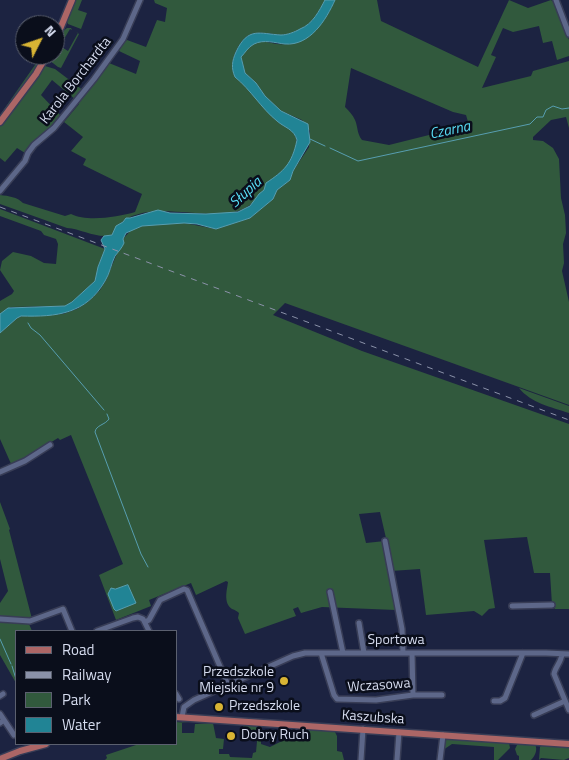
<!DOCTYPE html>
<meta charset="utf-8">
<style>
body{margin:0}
#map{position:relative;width:569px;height:760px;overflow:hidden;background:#1c2341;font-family:"Titillium Web",sans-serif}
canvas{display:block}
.legend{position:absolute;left:15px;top:630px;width:162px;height:115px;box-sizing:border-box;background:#0a0e1b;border:1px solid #5b606f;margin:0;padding:6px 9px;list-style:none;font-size:15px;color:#d5dbee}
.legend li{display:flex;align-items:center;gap:10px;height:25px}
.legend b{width:25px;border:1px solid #5b606f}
.north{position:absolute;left:15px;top:15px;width:50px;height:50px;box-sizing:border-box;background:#0a0e1b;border:1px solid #5b606f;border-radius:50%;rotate:49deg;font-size:14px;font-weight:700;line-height:20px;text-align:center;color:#d5dbee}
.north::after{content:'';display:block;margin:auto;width:18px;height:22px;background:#d8b434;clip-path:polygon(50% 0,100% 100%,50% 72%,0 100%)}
</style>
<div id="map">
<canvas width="569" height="760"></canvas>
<ul class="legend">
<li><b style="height:6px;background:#ac6666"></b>Road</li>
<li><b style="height:6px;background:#8b92a9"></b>Railway</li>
<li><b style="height:14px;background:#31593d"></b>Park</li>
<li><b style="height:14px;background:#218495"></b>Water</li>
</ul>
<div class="north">N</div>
</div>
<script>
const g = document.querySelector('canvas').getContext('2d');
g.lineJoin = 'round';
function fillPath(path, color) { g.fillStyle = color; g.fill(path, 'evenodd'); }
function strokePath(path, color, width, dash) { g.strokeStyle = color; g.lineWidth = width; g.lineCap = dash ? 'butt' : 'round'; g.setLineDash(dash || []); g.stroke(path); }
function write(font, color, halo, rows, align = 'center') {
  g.font = font + ' "Titillium Web",sans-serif'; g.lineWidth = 5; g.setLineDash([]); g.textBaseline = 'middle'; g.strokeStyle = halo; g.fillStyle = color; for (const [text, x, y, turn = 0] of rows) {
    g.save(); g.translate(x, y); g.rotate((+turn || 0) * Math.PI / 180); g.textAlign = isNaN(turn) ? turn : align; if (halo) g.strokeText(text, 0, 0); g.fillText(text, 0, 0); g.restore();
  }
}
fillPath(new Path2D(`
 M75,0H82L78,10L87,13L81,29L68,24L67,22Z
 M154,0H325C319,11 313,24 300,29C295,32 287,35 281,35C260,33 248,27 236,51C232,61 231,68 235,77C251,89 262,108 277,121C283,127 294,129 296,138C298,146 290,163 285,170C282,173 278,173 276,176C266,188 254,207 238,211C201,223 134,192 112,235C97,239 82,229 67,228L0,204V195C9,196 17,197 23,203L65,216L71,214C87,222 118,217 135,212L142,194L83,165L86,159L71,151L83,137L64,122L79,104L77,102L105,66L109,63L136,74L140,61L119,51L123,43L127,40L146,47L157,20L165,22L167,8L155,3Z
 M335,0H377L381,21L478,67L509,0L528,8L551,0L556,4L569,40V56L557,60L552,41L543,43L539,26L513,32L503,28L491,55L496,57L482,88L531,76L533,71L569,61V128L566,117L551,120L533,137V140L543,141L553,148L559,159L561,198L565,215L566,233L563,244L564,263L562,271L569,302V405L285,303L273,315L362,351L569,424V609H555L552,605L550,573H534L527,537L484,540L495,608L489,609L482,616L474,611L426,615L420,569L391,571L388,547L380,512L359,514L366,543L385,541L396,610L322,607L301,613L298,607L293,609L296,616L245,634L238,618L239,613C237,611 235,610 232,609C223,603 227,590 228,582L226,581L196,595L191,583L149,600L151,606L116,620L99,575L123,564L71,435L60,440L58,438L12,466L0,439V333L17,318L22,316L63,314L77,309L89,301L100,290L106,280L123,239L131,230L142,226L154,224L184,223L216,229L250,218L273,199L277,190L290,180L293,171L309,147L310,131L302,120L281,111L265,96L256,83L245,73L241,57C260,30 266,47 289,44C312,40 326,20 335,0ZM351,68L453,112L466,115L469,125L389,145L362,140C357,134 358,127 355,120C353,115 349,111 345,107Z
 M67,28H71L72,30L70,29L60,46L68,51L78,33L75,31L79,34L61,68L58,67L49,60L51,55H55C55,46 59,33 67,28Z
 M42,55H44C34,72 15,104 0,115Z
 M45,66L55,69L84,91L76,100L52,80L41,95L61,116L25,153L17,148L5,162L0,158V126Z
 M0,209L105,249L98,267L95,281L72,302L65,306L11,307L0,314V301L12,294L14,291L0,270L2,261L13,252L31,256L44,263L56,264L58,244L56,239L44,235L41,231L0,216Z
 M519,388L569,406V413C551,407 531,403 519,388Z
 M0,502L10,529L9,530L32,619L0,618V603L8,591L0,559Z
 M0,621L29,624L32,631H16V683L0,655Z
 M176,722L189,723H182V733H194L195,724L213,723L216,738L224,739L223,749H219V754H229L230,757L252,758L253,753L256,752L258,731L244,729L243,727L244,724L261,725V744L270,747L286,739L290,734L303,729L334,730L337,736V751L342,752L344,760H105L107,758L106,755L139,744H176Z
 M445,737L509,743L510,748L498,760H494V747L452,744L443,750Z
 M518,743L535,744C538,750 535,756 531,760H519V756L517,755L515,749Z
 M542,744L569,746V758L564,760L541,758L539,760L540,747Z`), '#31593d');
const water = new Path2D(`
 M325,0H335C326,20 310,46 285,44C275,43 264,39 254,44C248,47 245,53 241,57L245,73L256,83L265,96L281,111L308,124L310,142L293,171L290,180L277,190L273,199L250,218L216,229L197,224L184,223L142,226L126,233L123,239L124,243C122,248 118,252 115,256C111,264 110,273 105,281C86,314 57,317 21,316L17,318L0,333V314L8,308L65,306L72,302L95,281L98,267L105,249L101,240L104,236L112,235L116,226L123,222L126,218H130L158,210L170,213L206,214L238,212L250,206L259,194L264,190L266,183C284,171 292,164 297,140C294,129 285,128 277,121C261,108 251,90 235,77C231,68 232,61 236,52C248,26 260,34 281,35C287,35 295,32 300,29C313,24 319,11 325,0Z
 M128,585L136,603L116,611L114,609L108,594L111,588L115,589Z`);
fillPath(water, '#218495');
strokePath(water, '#579eb0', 1);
strokePath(new Path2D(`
 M310,139L325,146
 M330,148L358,161L530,124L537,117H543L546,110L553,106L562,109L569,108
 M28,323L31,328L40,335L104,410
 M107,414L109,419C105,425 96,425 95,432L141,554L148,567
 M0,639L11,664
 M12,666L16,679`), '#579eb0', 1);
const minor = new Path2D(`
 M556,0L569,34
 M0,191L25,161L28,153L34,145L54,128L94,79L123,39L140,0
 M0,472L25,461L50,445
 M385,541L402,629L403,653
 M330,592L343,653
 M512,606L552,605
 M0,619L30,621L63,609L72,631
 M145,622L149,620L160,600L184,589L187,590L228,685
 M359,623L364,653
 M97,631L133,618L138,617L143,619L149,631
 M321,653L334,695L337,699L376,700L413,695H442
 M412,653L413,695
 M562,654C561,663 555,667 554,674L569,710
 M176,694L179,699
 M0,696L3,694
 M494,701H500L505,698L523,653
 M0,714L4,720L0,723
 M534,715L565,701
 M182,717L184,707L194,700L293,656L305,653H546L569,654
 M4,720L14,735
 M361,760L363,729
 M397,760L399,732
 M440,760L443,735`);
const major = new Path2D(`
 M55,41L72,0
 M0,122L36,74L47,55
 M176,717L569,744
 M0,759L20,751L46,744`);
strokePath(minor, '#383d56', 8);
strokePath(major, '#383d56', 9);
strokePath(minor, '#5d6789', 5);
strokePath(major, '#ac6666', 6);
strokePath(new Path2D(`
 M0,207L569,420`), '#8b92a9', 1, [6, 6]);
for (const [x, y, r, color] of [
 [284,681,5,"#d8b434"],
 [219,707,5,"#d8b434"],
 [231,736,5,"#d8b434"]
]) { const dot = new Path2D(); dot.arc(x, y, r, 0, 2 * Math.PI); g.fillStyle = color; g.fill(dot); strokePath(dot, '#0a0e1b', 2); }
write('14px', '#d5dbee', '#0a0e1b', [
 ["Karola Borchardta",76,81,-52],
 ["Sportowa",396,641],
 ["Wczasowa",379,686,-4],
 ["Kaszubska",373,718,4]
]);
write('14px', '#d5dbee', '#0a0e1b', [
 ["Przedszkole",274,673,"right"],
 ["Miejskie nr 9",274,689,"right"],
 ["Przedszkole",229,707],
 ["Dobry Ruch",241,736]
], 'left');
write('italic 15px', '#59def7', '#0a0e1b', [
 ["Czarna",450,131,-12],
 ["Słupia",246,193,-42]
]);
</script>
